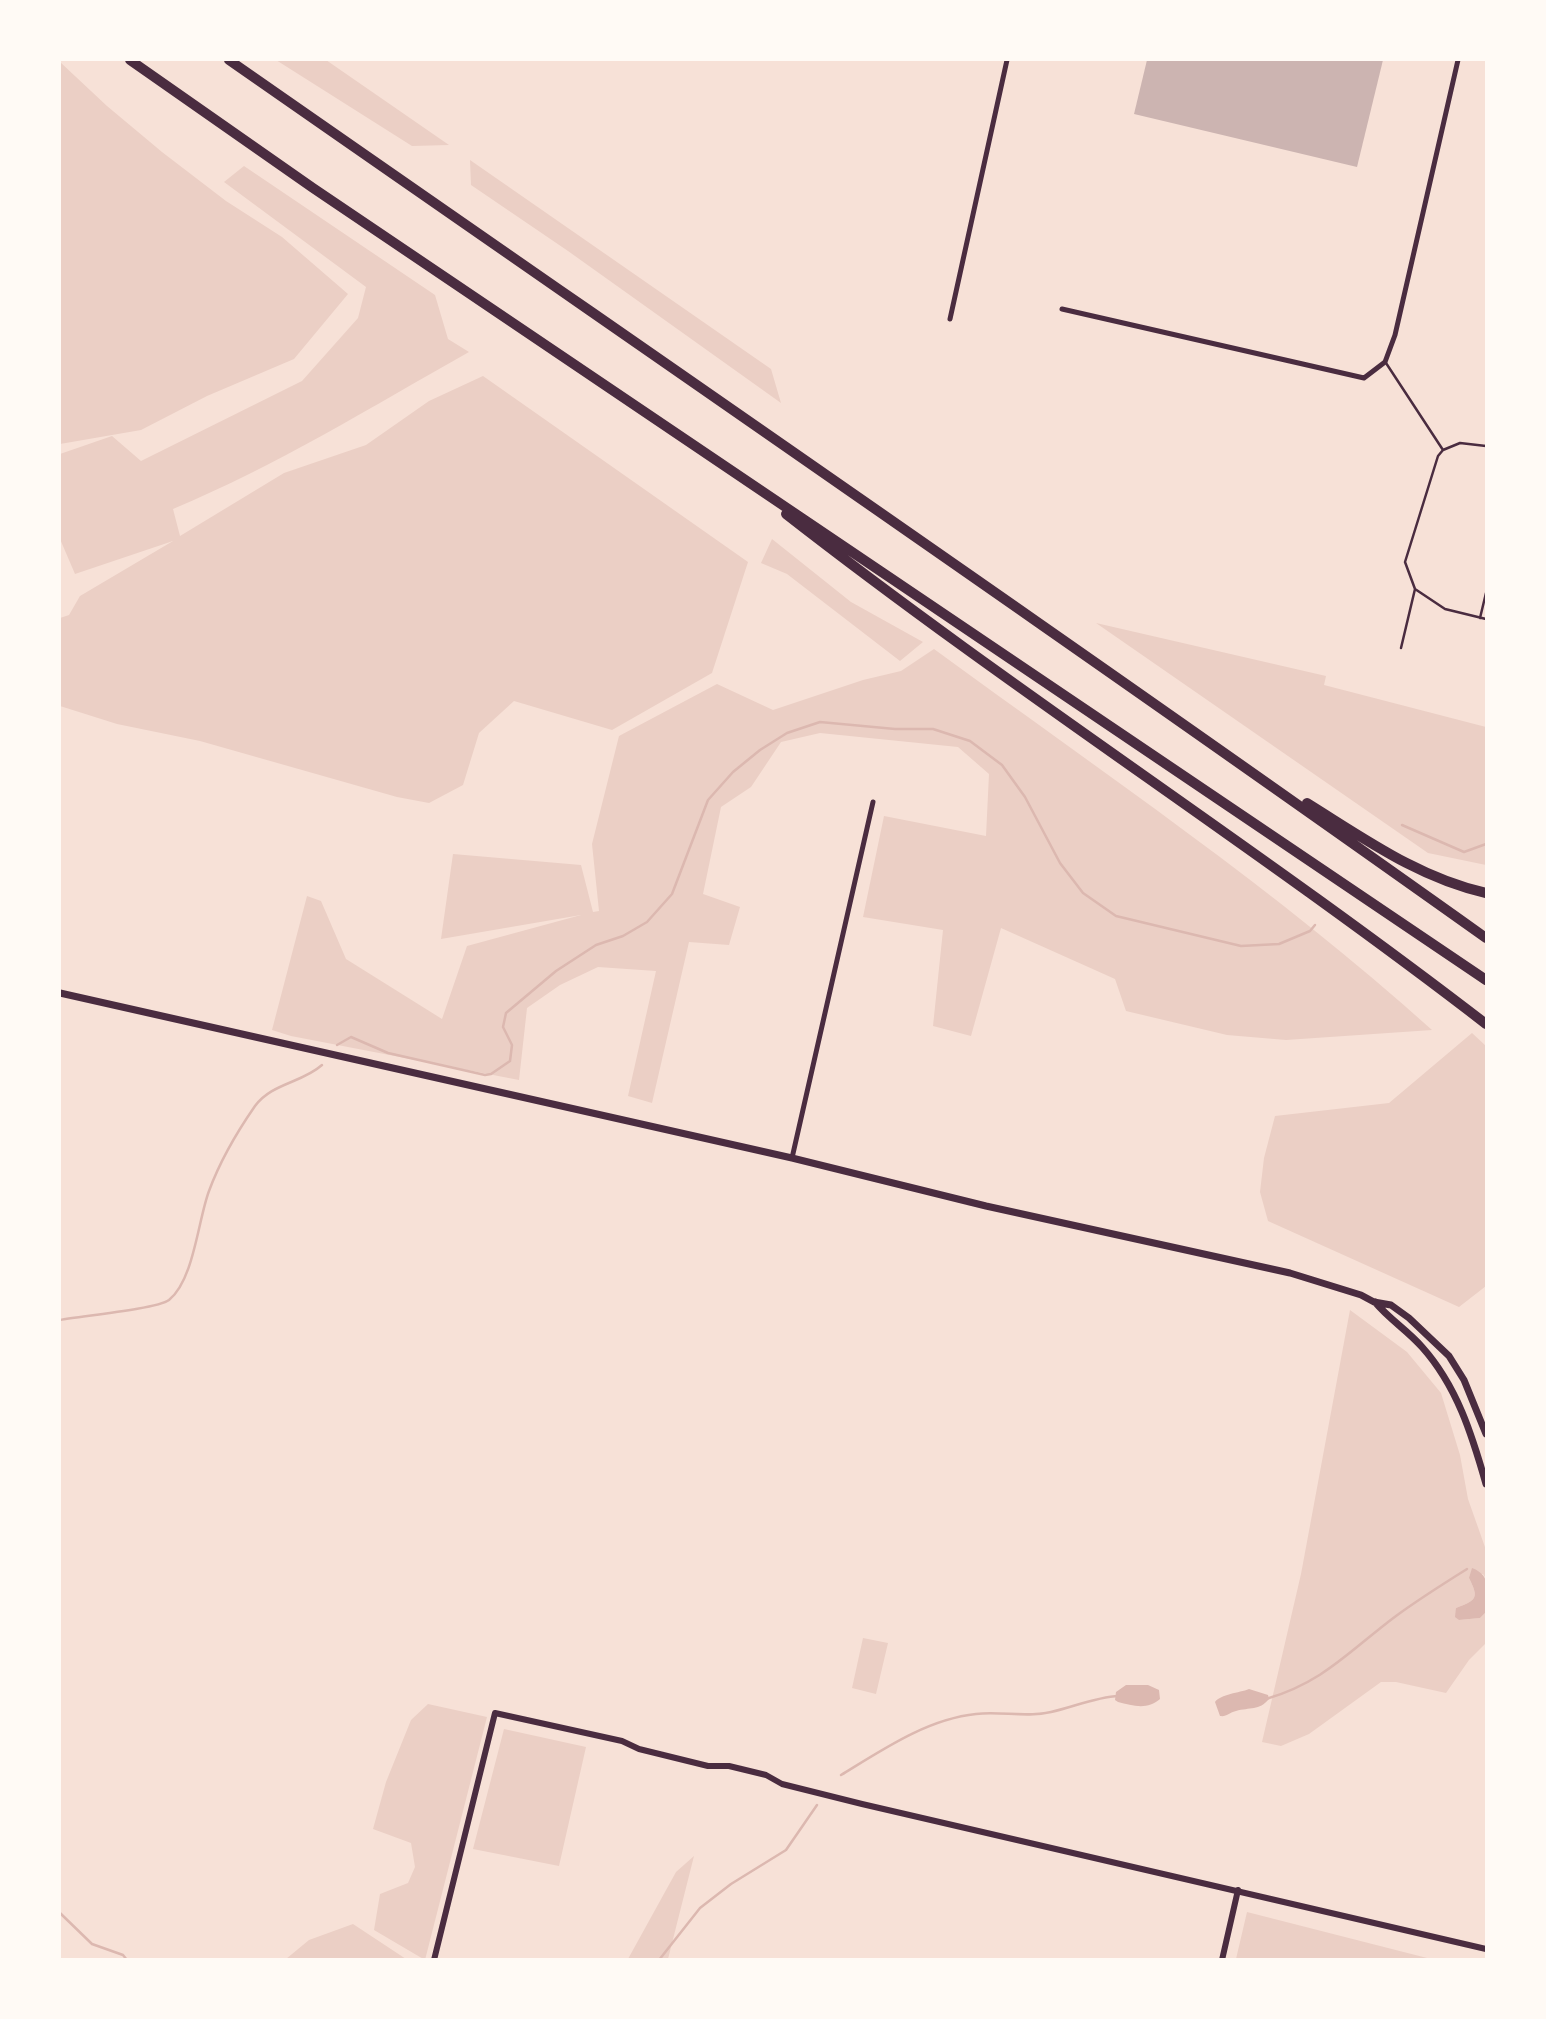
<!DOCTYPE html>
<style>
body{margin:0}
#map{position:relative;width:1546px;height:2019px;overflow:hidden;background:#f7e1d7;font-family:"IBM Plex Sans",sans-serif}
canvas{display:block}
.frame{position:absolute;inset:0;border:61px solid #fffaf5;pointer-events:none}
</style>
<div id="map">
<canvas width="1546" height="2019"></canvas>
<div class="frame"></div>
</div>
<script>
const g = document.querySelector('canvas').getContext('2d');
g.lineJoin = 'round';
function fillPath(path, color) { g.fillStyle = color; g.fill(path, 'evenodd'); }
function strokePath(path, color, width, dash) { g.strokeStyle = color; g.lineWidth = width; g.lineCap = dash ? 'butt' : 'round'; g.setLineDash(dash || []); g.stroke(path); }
fillPath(new Path2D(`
 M276,60H326L449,145L412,146Z
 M60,62L107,106L162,152L226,201L282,237L348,294L294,359L207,396L141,430L60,444Z
 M470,160L771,369L781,403L568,251L471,185Z
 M244,166L435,295L448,339L469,352C373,406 276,466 173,509L180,536L284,473L366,445L429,401L483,376L748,562L712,673L612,730L514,701L479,733L463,785L429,803L397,797L200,741L117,724L60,706V618L69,615L80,596L173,541L75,574L60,539V454L112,436L141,461L302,381L358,318L366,287L224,182Z
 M772,539L851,602L923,642L900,661L787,574L761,563Z
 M1096,623L1326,676L1324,685L1486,727V865L1428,853Z
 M934,649C1102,772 1277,890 1432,1030L1286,1040L1227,1035L1126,1011L1115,979L1001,928L971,1036L933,1026L943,930L863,917L884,816L986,836L989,774L958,747L820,733L781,742L751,787L721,807L703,894L740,907L729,945L689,942L652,1103L628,1096L656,971L598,967L560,985L527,1008L519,1080L291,1036L272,1030L307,896L321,901L346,959L442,1019L467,946L581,915L441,939L453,854L581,865L593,912L599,911L592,844L619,736L717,684L773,710L863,680L901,671Z
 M1472,1033L1486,1046V1286L1459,1307L1268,1221L1260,1192L1264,1158L1275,1116L1389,1103Z
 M1350,1310L1407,1352L1441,1393L1460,1455L1468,1499L1486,1550V1579L1483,1574L1469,1578C1479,1598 1477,1600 1456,1608L1459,1620L1480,1618L1486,1612V1643L1469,1660L1446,1693L1396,1682H1381L1309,1734L1281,1746L1262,1742L1301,1574Z
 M863,1638L888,1643L876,1694L852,1688Z
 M428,1704L487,1717L425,1960L374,1930L380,1894L408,1883L415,1867L411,1843L373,1829L386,1782L411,1720Z
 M504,1729L586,1747L559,1866L473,1849Z
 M694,1856L668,1959H628L676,1872Z
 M1247,1912L1431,1959H1236Z
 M353,1924L406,1959H286L309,1940Z`), '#ebcfc5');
fillPath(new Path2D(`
 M1472,1568C1493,1576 1487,1593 1486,1612L1480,1618L1459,1620L1455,1617L1456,1608C1477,1600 1479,1598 1469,1578Z
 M1126,1685H1148L1159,1690L1160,1699C1148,1710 1133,1706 1118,1702L1115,1700L1116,1692Z
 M1249,1689L1268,1695L1269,1699C1259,1711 1250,1707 1236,1711C1228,1713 1227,1717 1220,1716L1215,1702C1221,1694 1239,1693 1249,1689Z`), '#dcb8b0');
strokePath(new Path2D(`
 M1402,825L1464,852L1486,844
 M337,1045L351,1037L388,1053L485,1075L491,1074L510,1061L512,1045L503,1027L506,1013L556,971L596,945L623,936L647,922L672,894L708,800L733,772L760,750L787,733L820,722L895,729H933L970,741L1002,765L1025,797L1060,863L1083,893L1116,916L1241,946L1279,944L1310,931L1315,925
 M60,1320C81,1316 157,1309 169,1300C194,1280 198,1220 209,1191C220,1161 237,1132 255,1106C272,1083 302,1083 322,1065
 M1266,1699C1324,1682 1349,1651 1396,1616C1419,1599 1443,1584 1467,1569
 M841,1775C882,1750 927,1719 976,1714C1001,1711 1026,1718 1051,1712C1074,1707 1095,1697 1119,1696
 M60,1913L92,1944L123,1955L127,1960
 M659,1960L700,1908L731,1884L786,1850L817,1805`), '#dcb8b0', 2.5);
fillPath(new Path2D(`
 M1147,60H1383L1357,167L1134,114Z`), '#ccb4b1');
strokePath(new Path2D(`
 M1386,363L1443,450L1438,456L1405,562L1415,589
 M1443,450L1460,443L1486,446
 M1415,589L1445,609L1486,619
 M1480,618L1486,593
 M1401,648L1415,589`), '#4a2c40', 2.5);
strokePath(new Path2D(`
 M1062,309L1364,378L1385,362L1395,335L1458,60
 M950,319L1007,60
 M792,1158L873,802`), '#4a2c40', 5);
strokePath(new Path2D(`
 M434,1960L495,1713L622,1741L639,1749L708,1766H729L766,1775L782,1784L862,1804L1486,1949
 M1222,1960L1238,1890`), '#4a2c40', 6);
strokePath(new Path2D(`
 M60,993L792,1158L986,1206L1290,1273L1361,1295L1374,1302L1391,1305L1409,1318L1449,1356L1464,1380L1486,1434
 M1375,1302C1389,1319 1407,1330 1422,1347C1457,1386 1472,1435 1486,1484`), '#4a2c40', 7);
strokePath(new Path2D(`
 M130,60L313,188L1486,980
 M229,60C648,352 1070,642 1486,938
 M786,514C1014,692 1258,848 1486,1024
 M1307,803C1365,839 1419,878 1486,893`), '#4a2c40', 10);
</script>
